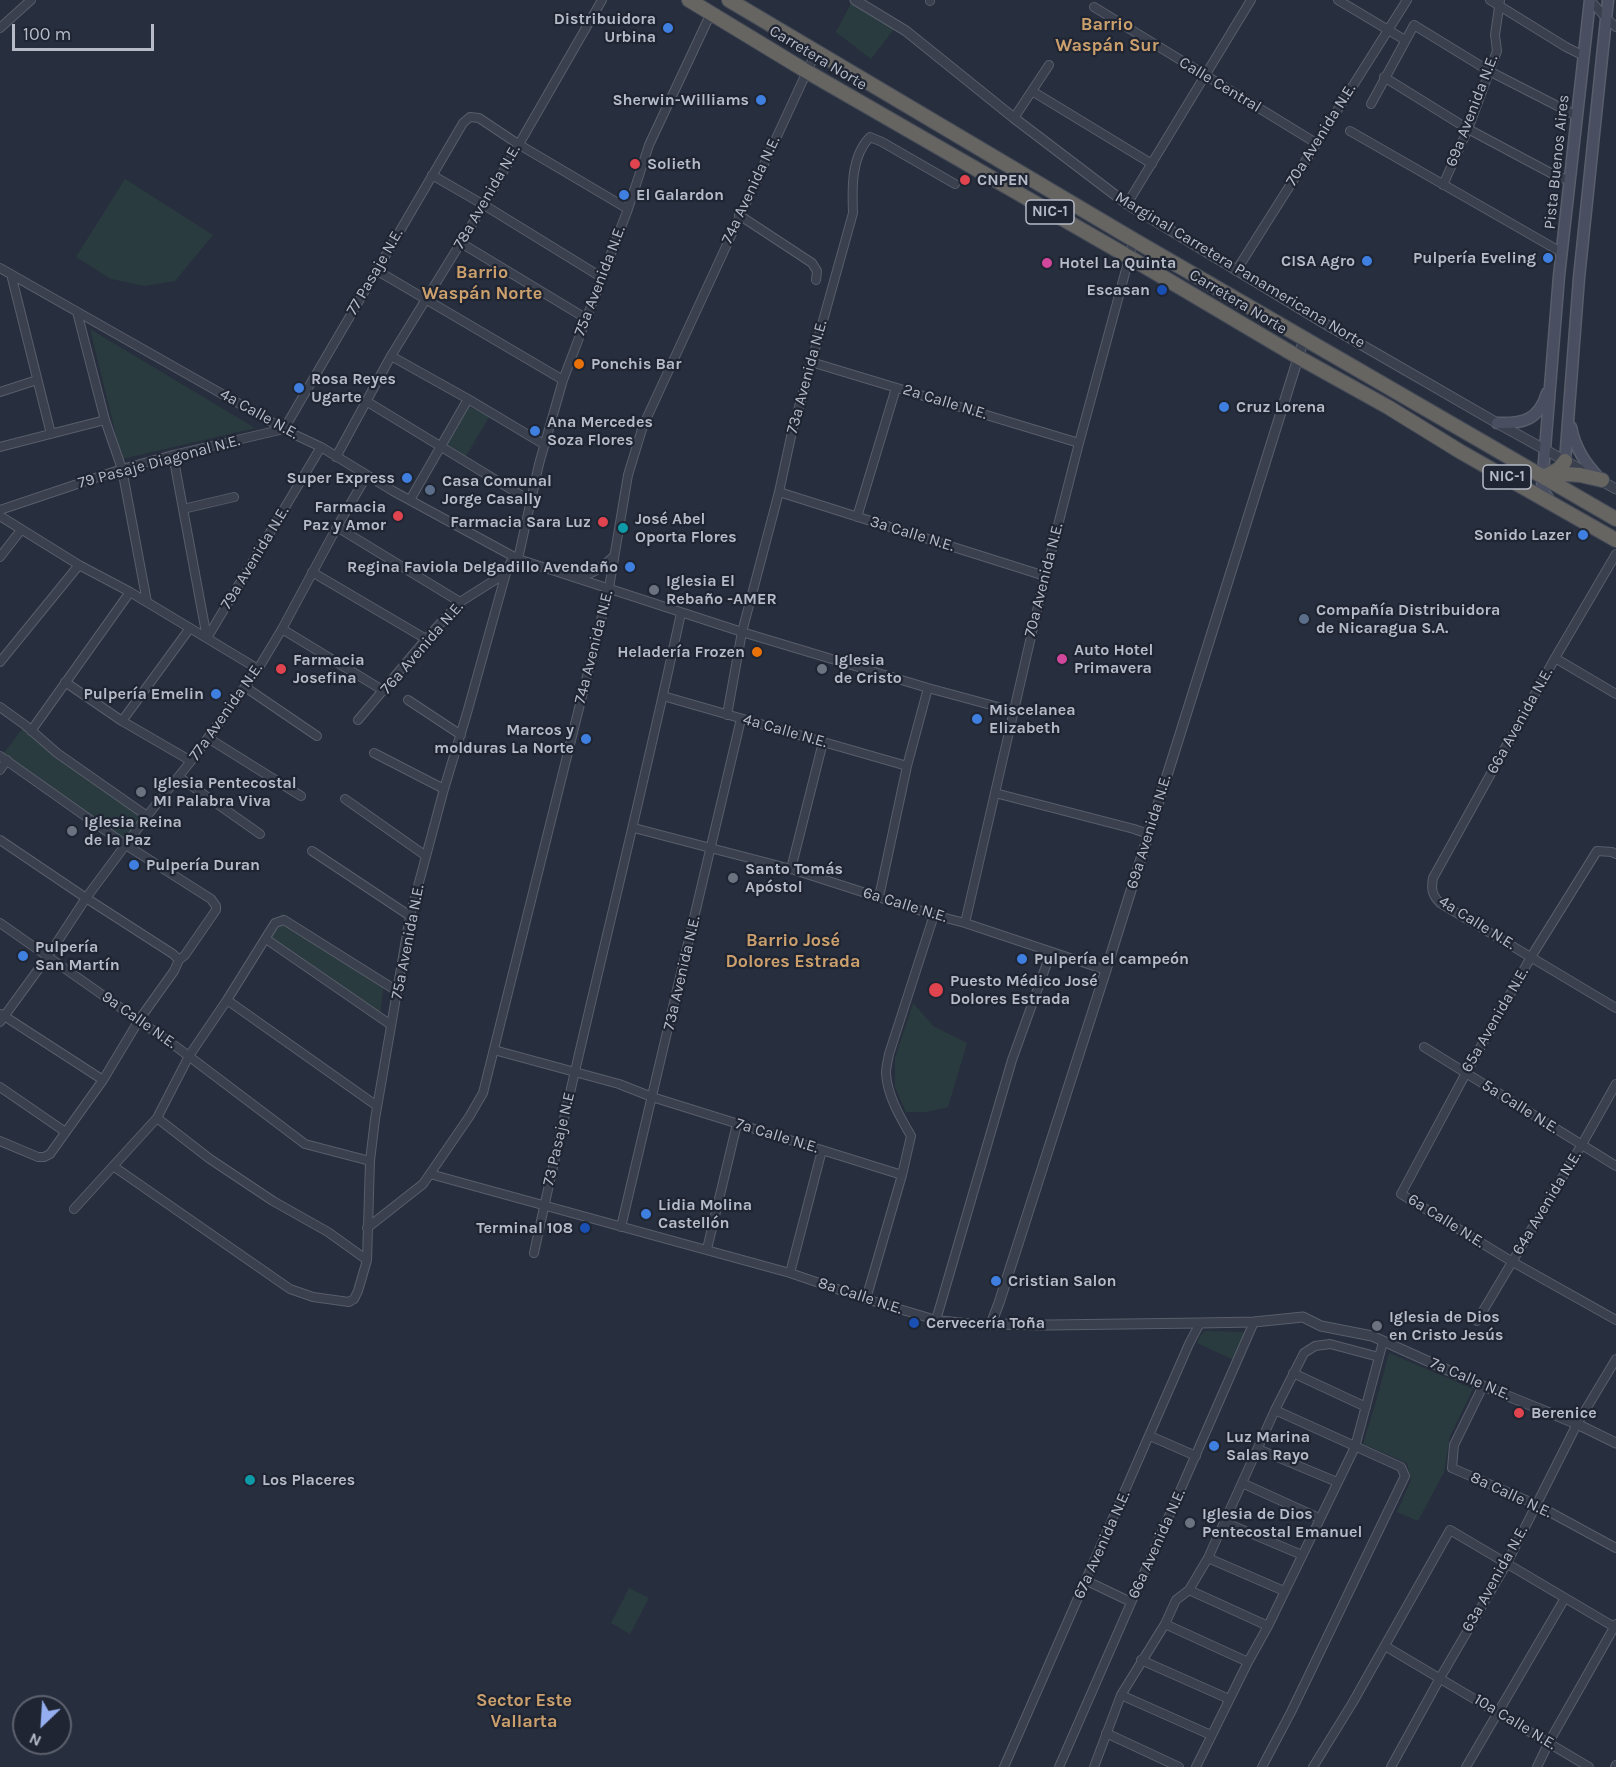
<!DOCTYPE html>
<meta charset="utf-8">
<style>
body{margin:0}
#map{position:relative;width:1616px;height:1767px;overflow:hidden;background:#272e3d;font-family:Karla,sans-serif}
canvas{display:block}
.north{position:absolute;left:12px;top:1695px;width:60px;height:60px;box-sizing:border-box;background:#1f2532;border:2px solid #5c616e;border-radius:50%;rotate:205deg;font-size:16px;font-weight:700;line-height:24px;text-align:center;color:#b7bbc8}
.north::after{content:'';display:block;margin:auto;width:21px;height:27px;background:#94aeef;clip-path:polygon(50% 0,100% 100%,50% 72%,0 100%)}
.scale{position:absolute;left:12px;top:24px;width:142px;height:27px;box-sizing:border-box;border:3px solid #b7bbc8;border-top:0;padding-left:8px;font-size:18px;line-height:21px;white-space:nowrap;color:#b7bbc8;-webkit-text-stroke:4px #1f2532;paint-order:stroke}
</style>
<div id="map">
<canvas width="1616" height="1767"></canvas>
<div class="north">N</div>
<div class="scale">100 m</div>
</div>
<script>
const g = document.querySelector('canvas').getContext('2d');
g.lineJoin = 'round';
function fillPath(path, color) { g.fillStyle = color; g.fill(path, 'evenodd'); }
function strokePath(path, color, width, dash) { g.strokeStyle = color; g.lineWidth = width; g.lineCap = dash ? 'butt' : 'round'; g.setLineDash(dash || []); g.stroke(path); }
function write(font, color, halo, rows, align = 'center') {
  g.font = font + ' Karla,sans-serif'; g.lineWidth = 4.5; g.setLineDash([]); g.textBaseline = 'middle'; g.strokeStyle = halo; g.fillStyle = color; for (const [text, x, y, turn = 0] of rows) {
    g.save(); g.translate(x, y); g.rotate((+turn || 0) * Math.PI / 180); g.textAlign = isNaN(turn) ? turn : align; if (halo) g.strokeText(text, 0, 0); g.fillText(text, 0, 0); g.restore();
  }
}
fillPath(new Path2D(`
 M853,0L897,25L871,59L836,32Z
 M125,179L213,235L175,281L145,286L111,279L76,257Z
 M90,329L255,428L122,459Z
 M467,405L489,417L466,456L445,443Z
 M25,725L147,816L128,842L1,757Z
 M282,913L384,982L379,1023L264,940Z
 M913,1003L933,1026L967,1043L948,1107L926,1112H906L895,1087V1058Z
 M1205,1331L1243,1332L1245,1337L1234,1360L1197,1343L1200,1336Z
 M1389,1353L1473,1389L1450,1436L1444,1472L1418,1521L1397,1512L1411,1480L1407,1463L1363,1444L1376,1402Z
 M629,1588L649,1598L630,1634L611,1623Z`), '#2a3b3f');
const minor = new Path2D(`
 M1338,0L1405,40
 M1490,0L1566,47L1584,56
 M1590,0L1606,18L1616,27
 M930,1V0
 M1094,7L1316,143
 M0,28L31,0
 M1384,77L1468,129L1560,178L1570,179
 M1032,91L1152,164
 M1371,104L1414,25L1489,71L1577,116
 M1014,118L1049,65
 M1350,131L1561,252
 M432,175L484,205L601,277
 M1443,185L1468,129L1497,51L1495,35L1500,0
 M1127,204L1251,0
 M739,215L812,263L817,271L816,280
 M461,243L587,319
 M0,268L289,432L321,447L393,491L518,559L742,632L928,688L1013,711
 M376,270L563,380
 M1236,271L1407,0
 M11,274L51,434
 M77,312L105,420L122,469L147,602
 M391,356L468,399L545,445
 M811,362L1079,443
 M0,392L37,380
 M366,401L532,502
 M0,447L105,420
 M173,455L207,638
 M336,457L391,356L484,205L602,0
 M779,492L1045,576
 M410,500L468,399
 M183,509L234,497
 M0,510L122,469L173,455L284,429L463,123L470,117L479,118L518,144L628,209
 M0,516L79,565L130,592L258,669
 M857,517L896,388
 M337,527L460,602
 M1616,554L1555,658L1433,878C1431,889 1432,895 1440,903L1616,1008
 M0,557L21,530
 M518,559L539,464L563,380L628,209L649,145L711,13
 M312,572L426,639
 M578,578C593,574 603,567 613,557
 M282,629L384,691
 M207,638L321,447
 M1555,658L1616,694
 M0,662L79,565
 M65,682L122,721L191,761
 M245,687L317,736
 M663,696L907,766
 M408,700L461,735
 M0,707L25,725L57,753L147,816
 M727,715L742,632L779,492L792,432L853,213C852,188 851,156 870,137L882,142L955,184
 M358,720L426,639L460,602L506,573L513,557
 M122,721L190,628
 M31,731L130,592
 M208,738L301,796
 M374,753L444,789
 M0,756L126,845L211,899L216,906V910L185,955L179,960L174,971L139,1020L103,1080L50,1154L44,1157H38L0,1141
 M0,770L7,760
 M179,777L260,834
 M995,793L1134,829L1148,834
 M345,799L426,856
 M634,828L791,869L934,915L965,923L1106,970
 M0,840L86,898L173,954L179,960
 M312,851L410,916
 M1616,854L1612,852L1597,851L1531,957L1466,1073L1401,1194L1511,1261L1616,1320
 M791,869L823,742
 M879,897L907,766L928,688
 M0,923L178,1048L305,1144L370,1161
 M965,923L1045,576L1079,443L1134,240
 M266,939L391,1025
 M227,1000L377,1106
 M1,1014L103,1080
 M0,1022L48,956L86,898L147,816L191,761L258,669L282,629L337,527L367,475
 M1424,1047L1616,1166
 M494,1050L619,1084L652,1097L902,1175
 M0,1087L64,1131
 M157,1118L210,1159L273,1201L328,1232L367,1260
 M113,1166L290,1289L313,1297L349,1302L354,1299L358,1291L367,1260L370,1161L375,1119L410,916L444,789L467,713L506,573
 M430,1174L790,1273L866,1299L936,1320L975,1324H991
 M74,1209L157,1118L189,1056L227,1000L275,923L284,920L397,991
 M621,1227L741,719
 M367,1228L423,1184L469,1117L483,1093L609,588L628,475L643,426L816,52
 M707,1249L737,1124
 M534,1253C580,1039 635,827 681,613
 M790,1273L822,1150
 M866,1299L902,1175L911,1136C900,1117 887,1095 886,1073C886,1067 888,1060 889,1054L934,915
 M936,1320L1012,1060L1051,952
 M1477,1321L1581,1146L1616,1084
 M1293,1373L1366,1407
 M1483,1386L1454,1445L1452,1468L1535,1504L1616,1548
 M1150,1436L1196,1456
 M1258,1449L1337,1482
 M1242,1483L1319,1518
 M1224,1522L1302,1555
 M1208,1558L1284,1591
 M1087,1581L1131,1602
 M1189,1590L1268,1626
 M1165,1624L1248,1662
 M1385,1646L1589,1767
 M1141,1660L1229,1699
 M1121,1695L1211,1735
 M1106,1733L1179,1767
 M1004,1767L1189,1344L1200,1323
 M1059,1767L1254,1322
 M1094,1767L1121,1695L1165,1624L1176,1600L1189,1590L1208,1558L1275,1410L1304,1353L1315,1346L1330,1344L1379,1357
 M1196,1767L1248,1662L1268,1626L1355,1447L1383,1342
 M1262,1767L1291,1712L1405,1476L1401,1467L1275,1410
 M1313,1767L1353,1702L1450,1530L1616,1628
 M1391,1767L1440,1678L1507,1563L1577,1424L1616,1359
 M1466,1767L1565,1598
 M1537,1767L1549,1742L1616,1624
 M1615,1767L1616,1765`);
const tertiary = new Path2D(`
 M855,0L906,31L1014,118L1127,204L1322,322L1497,423L1616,489
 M1304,339L1106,970L999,1303L991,1324L1049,1325L1200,1323L1254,1322L1303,1317L1321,1326L1372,1336L1483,1386L1577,1424L1616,1443`);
const secondary = new Path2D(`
 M1497,423C1523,424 1539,420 1547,393
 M1571,427C1575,449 1586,464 1601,480
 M1565,461L1579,278L1608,0
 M1551,502L1545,494L1542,486L1559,276L1590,0`);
const trunk = new Path2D(`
 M689,0L806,71L1129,257L1298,357L1388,407L1461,452L1616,540
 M729,0L1134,240L1616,519
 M1548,475L1559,469L1565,461
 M1542,476L1566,474L1580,475L1602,480`);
strokePath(minor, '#585e6b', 10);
strokePath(tertiary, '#585e6b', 11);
strokePath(secondary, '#585e6b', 13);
strokePath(trunk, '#454b58', 16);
strokePath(minor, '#3a404d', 8);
strokePath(tertiary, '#3a404d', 9);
strokePath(secondary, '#494f60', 10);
strokePath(trunk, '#666562', 14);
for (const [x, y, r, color] of [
 [668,28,6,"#3f7fe0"],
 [761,100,6,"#3f7fe0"],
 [635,164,6,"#e0444e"],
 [965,180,6,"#e0444e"],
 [624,195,6,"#3f7fe0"],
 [1548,258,6,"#3f7fe0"],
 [1367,261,6,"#3f7fe0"],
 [1047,263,6,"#d1479c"],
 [1162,290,6,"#1a4fb4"],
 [579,364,6,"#e8710a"],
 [299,388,6,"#3f7fe0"],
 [1224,407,6,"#3f7fe0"],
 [535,431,6,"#3f7fe0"],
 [407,478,6,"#3f7fe0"],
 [430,490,6,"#5c6f8a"],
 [398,516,6,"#e0444e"],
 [603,522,6,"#e0444e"],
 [623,528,6,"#0f9aa8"],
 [1583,535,6,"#3f7fe0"],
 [630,567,6,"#3f7fe0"],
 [654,590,6,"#6b7280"],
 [1304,619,6,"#5c6f8a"],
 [757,652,6,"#e8710a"],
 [1062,659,6,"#d1479c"],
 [281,669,6,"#e0444e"],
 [822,669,6,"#6b7280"],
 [216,694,6,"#3f7fe0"],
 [977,719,6,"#3f7fe0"],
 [586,739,6,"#3f7fe0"],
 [141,792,6,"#6b7280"],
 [72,831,6,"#6b7280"],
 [134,865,6,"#3f7fe0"],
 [733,878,6,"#6b7280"],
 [23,956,6,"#3f7fe0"],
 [1022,959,6,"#3f7fe0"],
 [936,990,8,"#e0444e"],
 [646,1214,6,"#3f7fe0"],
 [585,1228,6,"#1a4fb4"],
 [996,1281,6,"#3f7fe0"],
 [914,1323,6,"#1a4fb4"],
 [1377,1326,6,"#6b7280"],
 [1519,1413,6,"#e0444e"],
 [1214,1446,6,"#3f7fe0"],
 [250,1480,6,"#0f9aa8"],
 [1190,1523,6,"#6b7280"]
]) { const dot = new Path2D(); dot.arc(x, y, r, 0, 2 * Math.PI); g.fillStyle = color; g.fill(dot); strokePath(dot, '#1f2532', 2); }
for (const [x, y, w] of [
 [1050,212,48],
 [1507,477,48]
]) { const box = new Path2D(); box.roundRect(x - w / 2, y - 12, w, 24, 4.5); g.fillStyle = '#1f2532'; g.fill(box); strokePath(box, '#b7bbc8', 1.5); }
write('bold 15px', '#b7bbc8', null, [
 ["NIC-1",1050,212],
 ["NIC-1",1507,477]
]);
write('bold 16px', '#b7bbc8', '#1f2532', [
 ["Distribuidora",656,19,"right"],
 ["Urbina",656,37,"right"],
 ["Sherwin-Williams",749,100,"right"],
 ["Solieth",647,164],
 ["CNPEN",977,180],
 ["El Galardon",636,195],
 ["Pulpería Eveling",1536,258,"right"],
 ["CISA Agro",1355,261,"right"],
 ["Hotel La Quinta",1059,263],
 ["Escasan",1150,290,"right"],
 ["Ponchis Bar",591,364],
 ["Rosa Reyes",311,379],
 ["Ugarte",311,397],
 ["Cruz Lorena",1236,407],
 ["Ana Mercedes",547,422],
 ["Soza Flores",547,440],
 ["Super Express",395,478,"right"],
 ["Casa Comunal",442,481],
 ["Jorge Casally",442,499],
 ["Farmacia",386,507,"right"],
 ["Paz y Amor",386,525,"right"],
 ["José Abel",635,519],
 ["Oporta Flores",635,537],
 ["Farmacia Sara Luz",591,522,"right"],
 ["Sonido Lazer",1571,535,"right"],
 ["Regina Faviola Delgadillo Avendaño",618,567,"right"],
 ["Iglesia El",666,581],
 ["Rebaño -AMER",666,599],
 ["Compañía Distribuidora",1316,610],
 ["de Nicaragua S.A.",1316,628],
 ["Auto Hotel",1074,650],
 ["Primavera",1074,668],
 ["Heladería Frozen",745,652,"right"],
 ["Farmacia",293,660],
 ["Josefina",293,678],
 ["Iglesia",834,660],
 ["de Cristo",834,678],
 ["Pulpería Emelin",204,694,"right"],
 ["Miscelanea",989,710],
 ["Elizabeth",989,728],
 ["Marcos y",574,730,"right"],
 ["molduras La Norte",574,748,"right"],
 ["Iglesia Pentecostal",153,783],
 ["MI Palabra Viva",153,801],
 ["Iglesia Reina",84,822],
 ["de la Paz",84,840],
 ["Pulpería Duran",146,865],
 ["Santo Tomás",745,869],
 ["Apóstol",745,887],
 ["Pulpería",35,947],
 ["San Martín",35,965],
 ["Pulpería el campeón",1034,959],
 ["Puesto Médico José",950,981],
 ["Dolores Estrada",950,999],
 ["Lidia Molina",658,1205],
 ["Castellón",658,1223],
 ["Terminal 108",573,1228,"right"],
 ["Cristian Salon",1008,1281],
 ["Iglesia de Dios",1389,1317],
 ["en Cristo Jesús",1389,1335],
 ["Cervecería Toña",926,1323],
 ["Berenice",1531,1413],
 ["Luz Marina",1226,1437],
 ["Salas Rayo",1226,1455],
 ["Los Placeres",262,1480],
 ["Iglesia de Dios",1202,1514],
 ["Pentecostal Emanuel",1202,1532]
], 'left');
write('16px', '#b7bbc8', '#1f2532', [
 ["Carretera Norte",818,58,31],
 ["Calle Central",1220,85,31],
 ["69a Avenida N.E.",1472,111,-69],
 ["70a Avenida N.E.",1321,135,-58],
 ["Pista Buenos Aires",1557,162,-84],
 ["74a Avenida N.E.",751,190,-65],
 ["78a Avenida N.E.",487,197,-60],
 ["Marginal Carretera Panamericana Norte",1240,270,31],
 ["77 Pasaje N.E.",375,272,-60],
 ["75a Avenida N.E.",600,281,-69],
 ["Carretera Norte",1238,302,31],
 ["73a Avenida N.E.",807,377,-75],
 ["2a Calle N.E.",945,402,17],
 ["4a Calle N.E.",259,414,29],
 ["79 Pasaje Diagonal N.E.",159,462,-15],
 ["3a Calle N.E.",912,534,17],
 ["79a Avenida N.E.",255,558,-59],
 ["70a Avenida N.E.",1044,580,-76],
 ["74a Avenida N.E.",594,647,-76],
 ["76a Avenida N.E.",422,648,-49],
 ["77a Avenida N.E.",226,712,-55],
 ["66a Avenida N.E.",1520,721,-61],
 ["4a Calle N.E.",785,731,16],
 ["69a Avenida N.E.",1149,832,-73],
 ["6a Calle N.E.",905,905,17],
 ["4a Calle N.E.",1477,923,32],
 ["75a Avenida N.E.",408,942,-79],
 ["73a Avenida N.E.",682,973,-77],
 ["9a Calle N.E.",139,1020,35],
 ["65a Avenida N.E.",1495,1020,-60],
 ["5a Calle N.E.",1520,1107,32],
 ["7a Calle N.E.",777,1136,17],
 ["73 Pasaje N.E",559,1139,-77],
 ["64a Avenida N.E.",1547,1203,-59],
 ["6a Calle N.E.",1446,1221,32],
 ["8a Calle N.E.",860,1296,18],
 ["7a Calle N.E.",1470,1379,23],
 ["8a Calle N.E.",1511,1495,25],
 ["66a Avenida N.E.",1157,1544,-66],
 ["67a Avenida N.E.",1102,1545,-66],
 ["63a Avenida N.E.",1495,1579,-61],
 ["10a Calle N.E.",1515,1722,31]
]);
write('bold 18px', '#cca06d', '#1f2532', [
 ["Barrio",1107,25],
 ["Waspán Sur",1107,46],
 ["Barrio",482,273],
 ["Waspán Norte",482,294],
 ["Barrio José",793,941],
 ["Dolores Estrada",793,962],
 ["Sector Este",524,1701],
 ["Vallarta",524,1722]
]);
</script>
